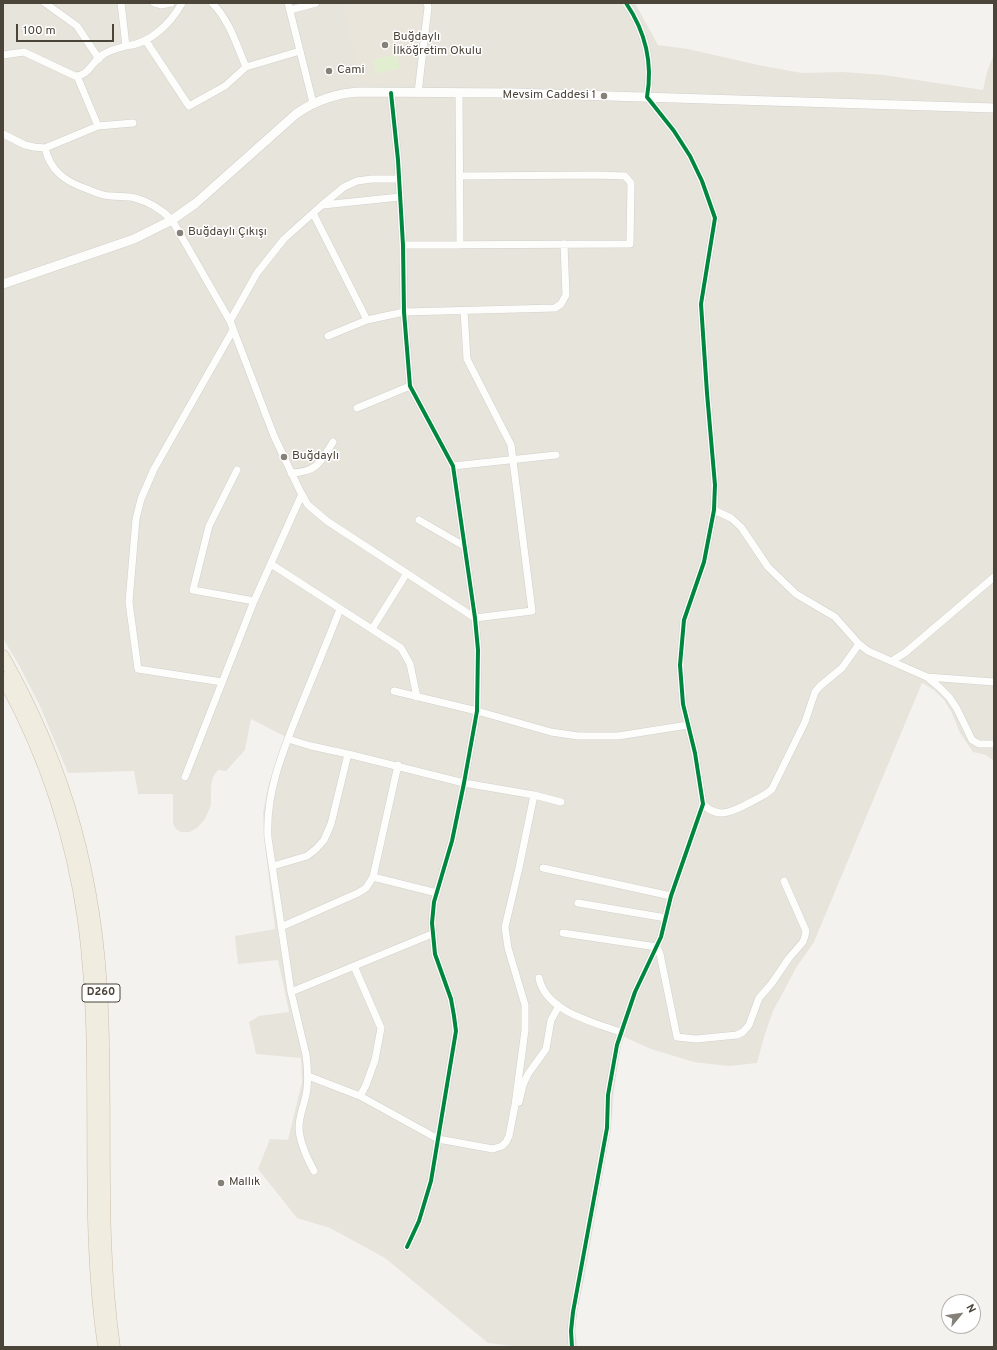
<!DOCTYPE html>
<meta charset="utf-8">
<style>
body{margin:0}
#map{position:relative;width:997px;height:1350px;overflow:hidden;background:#f4f2ee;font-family:Overpass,sans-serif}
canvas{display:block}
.frame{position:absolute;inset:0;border:4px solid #4b4439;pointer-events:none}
.north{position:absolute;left:941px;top:1294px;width:40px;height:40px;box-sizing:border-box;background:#fff;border:1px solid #b7b4b0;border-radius:50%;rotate:61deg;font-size:11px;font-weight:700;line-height:16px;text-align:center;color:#4b4439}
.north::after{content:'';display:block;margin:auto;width:14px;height:18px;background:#868178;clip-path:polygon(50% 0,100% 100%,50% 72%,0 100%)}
.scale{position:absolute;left:16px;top:24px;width:98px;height:18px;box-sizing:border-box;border:2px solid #4b4439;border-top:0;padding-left:5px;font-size:12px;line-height:14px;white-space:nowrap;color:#4b4439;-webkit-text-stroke:3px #fff;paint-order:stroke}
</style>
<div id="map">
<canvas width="997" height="1350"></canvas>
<div class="frame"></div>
<div class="north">N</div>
<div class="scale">100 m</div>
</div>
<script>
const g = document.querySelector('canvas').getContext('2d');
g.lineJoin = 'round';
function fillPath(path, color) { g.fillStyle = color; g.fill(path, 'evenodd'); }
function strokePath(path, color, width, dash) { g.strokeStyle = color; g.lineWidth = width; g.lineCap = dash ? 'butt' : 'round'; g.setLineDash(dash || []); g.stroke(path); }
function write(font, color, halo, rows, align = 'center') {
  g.font = font + ' Overpass,sans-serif'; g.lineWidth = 3; g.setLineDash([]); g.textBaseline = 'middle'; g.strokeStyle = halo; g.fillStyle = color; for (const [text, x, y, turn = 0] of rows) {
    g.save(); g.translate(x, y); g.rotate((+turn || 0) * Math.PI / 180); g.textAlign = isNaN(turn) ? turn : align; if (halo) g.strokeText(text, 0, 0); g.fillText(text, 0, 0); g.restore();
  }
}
fillPath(new Path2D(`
 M3,3H635L658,45L688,49L763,66L802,73L843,72L884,75L983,90L987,72L994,54V761L986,755L973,752L960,733L951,711L944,700L934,690L922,683L814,942L796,968L773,1011L764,1037L757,1063L729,1066L694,1062L651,1049L622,1036L614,1090L611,1126L584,1279L577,1311L575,1325L577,1347H520L488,1343L385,1258L330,1228L297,1218L258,1169L270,1139L288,1140L302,1082L301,1058L256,1054L249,1022L259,1016L289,1012L278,960L238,964L235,936L275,929L265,845L263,813L269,783L286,737L251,719L245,750L226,771L218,770L213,777L211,786V805L205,819L198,827L190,832H181L176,829L173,823V794H138L134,771L68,773L40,706L20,667L3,638Z`), '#e7e4dc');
fillPath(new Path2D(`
 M342,3H420L422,9L413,81L410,84L362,83Z`), '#eae5da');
fillPath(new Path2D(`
 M396,54L400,68L376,74L373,60Z`), '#e1eecf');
const minor = new Path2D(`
 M45,3L77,26L99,59
 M121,3L126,46C150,44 171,23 182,3
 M154,3L161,5L171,3
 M212,3C229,19 237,46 246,67
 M288,3L313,103
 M290,10L316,3
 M146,41L189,106L225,86L246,67L300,51
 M3,55L24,52L75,76C90,76 92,60 104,54C111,50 119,48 126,46
 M77,76L98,126
 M391,93L398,160L403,245L404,312L410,386L453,466L475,618L478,650L477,711L464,783L452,841L434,902L432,923L435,954L451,999L454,1016L456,1031L431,1181L419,1221L407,1247
 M418,93L428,7L427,3
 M459,93L460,245
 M3,134L25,145L34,147L45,148L98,126L133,123
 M45,148C50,171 66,182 87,189C94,192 103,196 111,196C119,197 127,196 135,198C150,202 162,210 172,220L230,321L274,436L300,491L308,505L327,521L475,618L532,611L511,445L467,359L464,311
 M323,205L400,197
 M313,213L367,320
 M403,245L630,244L631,183L625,176L597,175L460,176
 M230,321L257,273L284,239L322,205L344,187L357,181L372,179H399
 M328,336L367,320L404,312L555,308L561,304L566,295L564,244
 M357,408L410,386
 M453,466L556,455
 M237,470L209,526L193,590L254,601
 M291,473C317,472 321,462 333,442
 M714,510L731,518L741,527L768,567L796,594L835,617L859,644L868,651L927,677L939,687L949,697L957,709L972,740L979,744H994
 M419,520L464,546
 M271,564L401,648L410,664L417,697
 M372,629L407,573
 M892,661L906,652L994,577
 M927,677L994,682
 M222,682L138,669L129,602L136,519L141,499L154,469L233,330
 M394,691L477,711L551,732L578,736H618L688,725
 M288,739L311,746L348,754L464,783L534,795L561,802
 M185,777L254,601L302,494
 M703,804C719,821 734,810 751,802C758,798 766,795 772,789L805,722L815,692L820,686L842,668L859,644
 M273,866L307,856L316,849L324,840L331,824L348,754
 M543,868L671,896
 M373,877L437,893
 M578,903L666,918
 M281,927L358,893L366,888L373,877L398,765
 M563,933L657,947L660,954L677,1037L696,1039L737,1035L743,1032L749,1025L759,998L772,983L789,958L803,942L805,936L806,931L784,881
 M354,966L381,1028L375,1060L366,1085L360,1096
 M539,978C545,1011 593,1022 620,1032
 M291,992L432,934
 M308,1076L360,1096L438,1139L493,1149L502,1146L506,1142L509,1136L515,1105L525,1030V1005L508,948L505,927L519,868L534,795
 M519,1102L523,1085L528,1074L546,1049L551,1020L559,1006
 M314,1171C307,1158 299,1142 299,1127C299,1117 303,1108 305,1099C309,1085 308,1070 306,1055L291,992L268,838C265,791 285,746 302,703C315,671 328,640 340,609
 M572,1347L571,1331L573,1312L607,1128L608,1095L617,1045L635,992L661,937L671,896L703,804L695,753L683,704L680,665L684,620L704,562L714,510L715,485L707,393L701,304L715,218L702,181L690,156L674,131L647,97C653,63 645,31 626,3`);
const tertiary = new Path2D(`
 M3,284L134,239L172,220L196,203L296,114C316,100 336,93 360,92L514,93L994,108`);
const trunk = new Path2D(`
 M3,656C67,769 97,880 102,1009C107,1122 98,1235 114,1347
 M3,678C45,754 72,836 84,921C103,1063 83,1206 104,1347`);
strokePath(minor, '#d2d0cb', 8);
strokePath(tertiary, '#d2d0cb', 10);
strokePath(trunk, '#ccbfa9', 13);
strokePath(minor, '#fdfdfc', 7);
strokePath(tertiary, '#fdfdfc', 9);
strokePath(trunk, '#f0ece0', 12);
strokePath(new Path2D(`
 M391,93L398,160L403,245L404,312L410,386L453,466L475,618L478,650L477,711L464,783L452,841L434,902L432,923L435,954L451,999L454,1016L456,1031L431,1181L419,1221L407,1247
 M572,1347L571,1331L573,1312L607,1128L608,1095L617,1045L635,992L661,937L671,896L703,804L695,753L683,704L680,665L684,620L704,562L714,510L715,485L707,393L701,304L715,218L702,181L690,156L674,131L647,97C653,63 645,31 626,3`), '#00873e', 4);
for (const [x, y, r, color] of [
 [385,45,4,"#868178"],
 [329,71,4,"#868178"],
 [604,96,4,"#868178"],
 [180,233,4,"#868178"],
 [284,457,4,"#868178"],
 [221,1183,4,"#868178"]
]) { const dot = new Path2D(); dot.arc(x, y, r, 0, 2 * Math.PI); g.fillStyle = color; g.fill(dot); strokePath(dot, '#fff', 1.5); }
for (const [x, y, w] of [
 [101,993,38]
]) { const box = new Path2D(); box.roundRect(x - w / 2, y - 9, w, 18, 3); g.fillStyle = '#fff'; g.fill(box); strokePath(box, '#4b4439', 1); }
write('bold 11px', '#4b4439', null, [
 ["D260",101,993]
]);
write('12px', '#4b4439', '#fff', [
 ["Buğdaylı",393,38],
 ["İlköğretim Okulu",393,52],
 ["Cami",337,71],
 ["Mevsim Caddesi 1",596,96,"right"],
 ["Buğdaylı Çıkışı",188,233],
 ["Buğdaylı",292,457],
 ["Mallık",229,1183]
], 'left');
</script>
